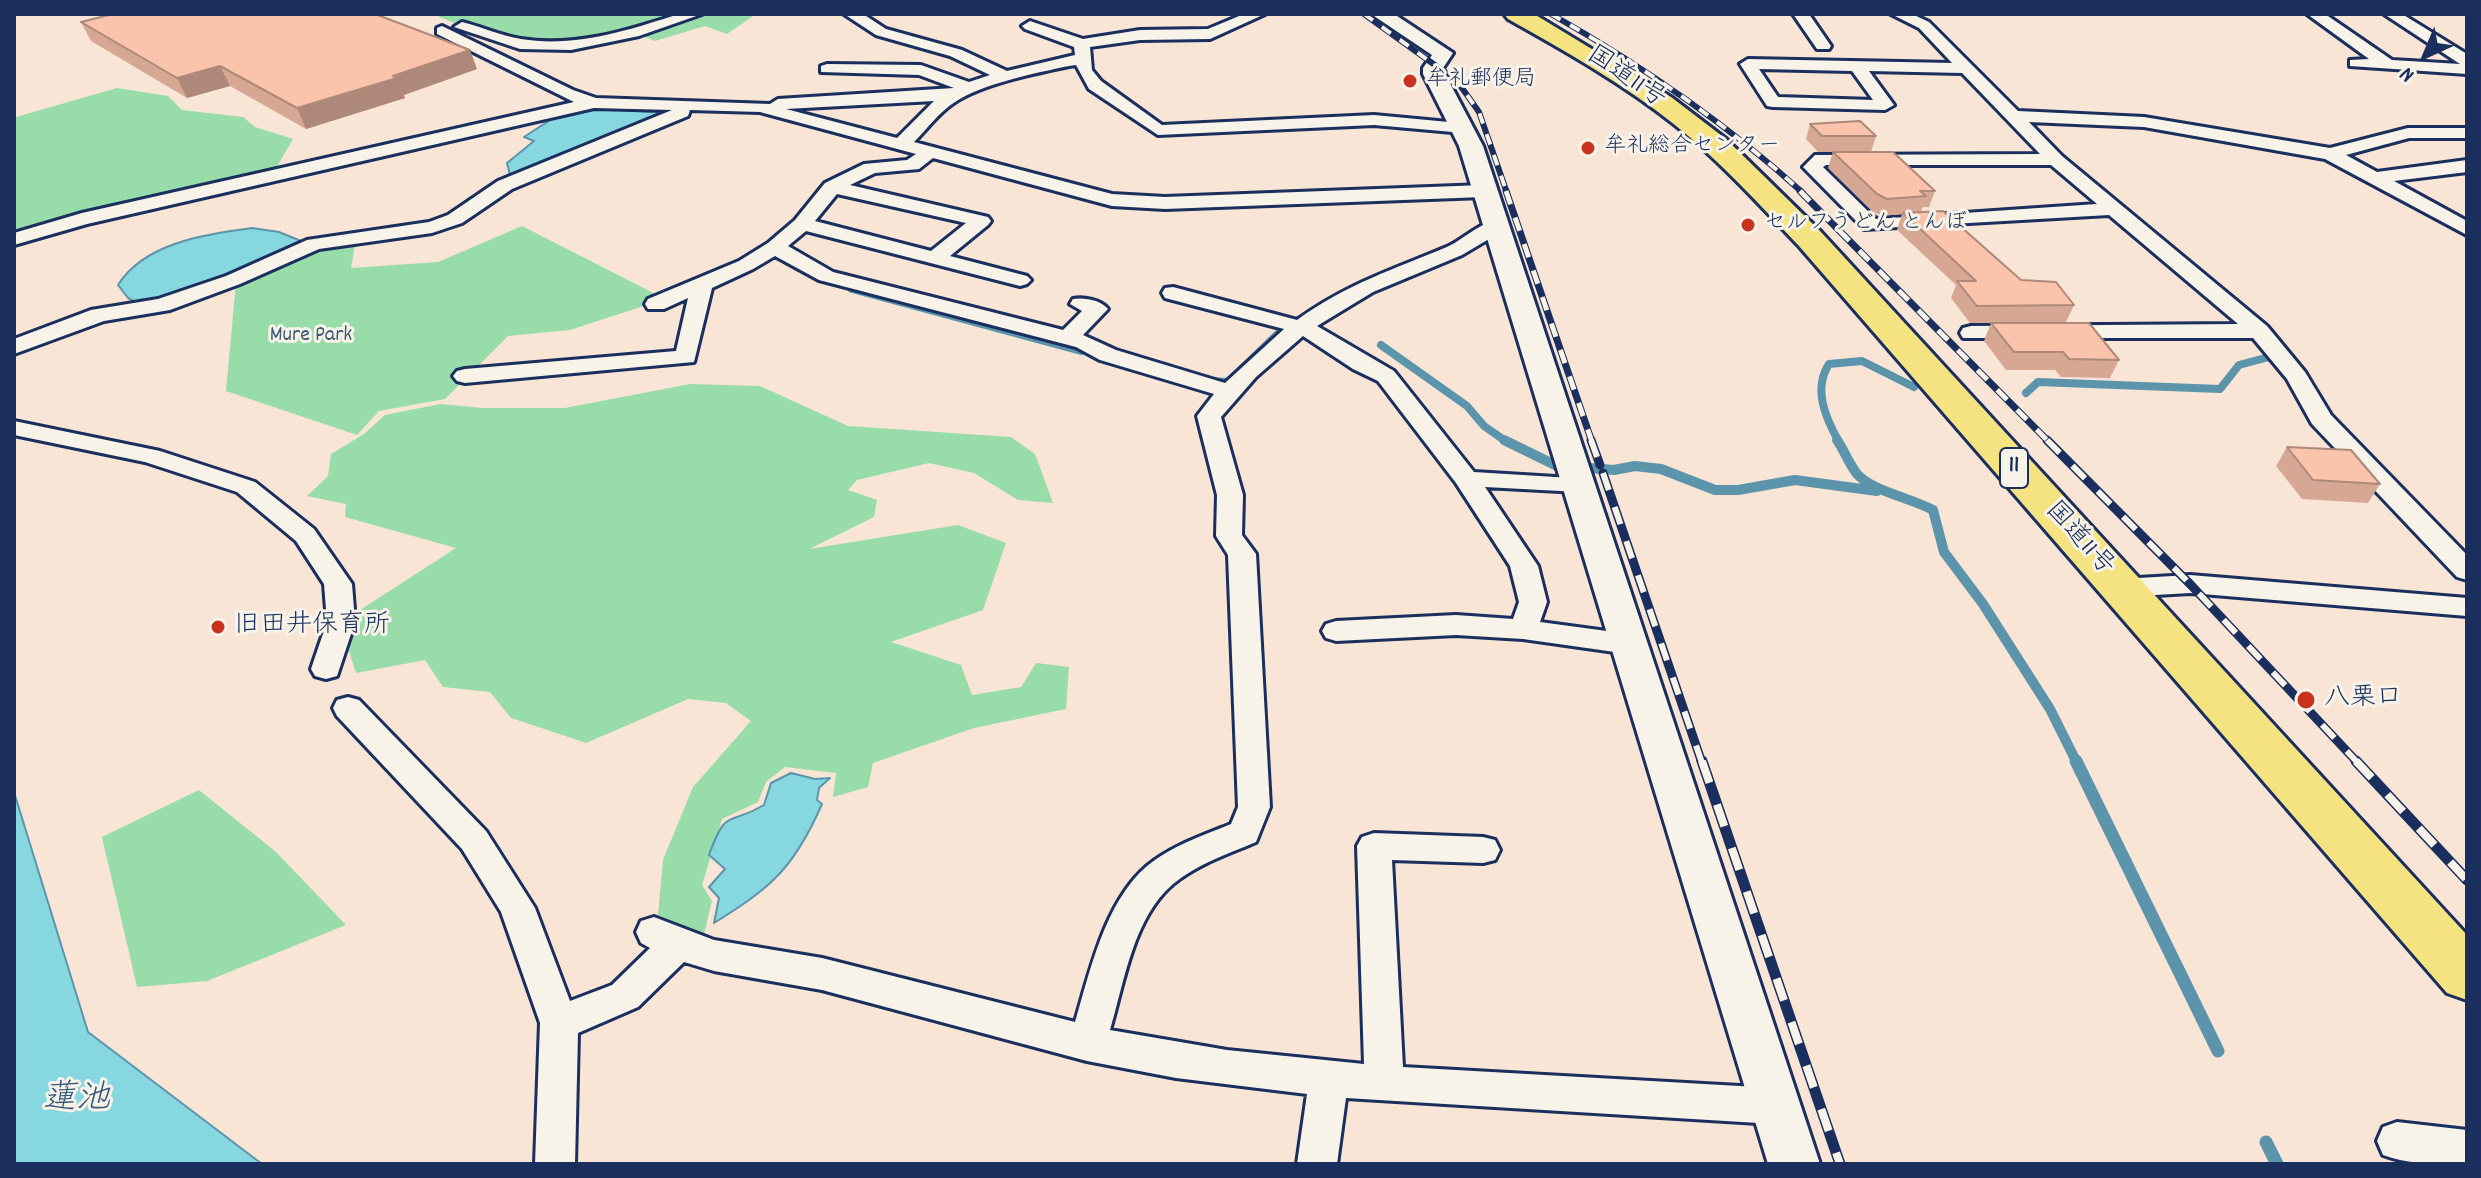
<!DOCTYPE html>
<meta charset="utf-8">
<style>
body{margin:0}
#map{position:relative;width:2481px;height:1178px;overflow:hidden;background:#f8e5d6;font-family:Dekko,sans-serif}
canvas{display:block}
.frame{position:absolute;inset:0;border:16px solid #1b2f5e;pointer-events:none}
.north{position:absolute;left:2385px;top:16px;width:80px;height:80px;-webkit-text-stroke:6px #f7f3e8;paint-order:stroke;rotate:224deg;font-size:22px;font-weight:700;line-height:32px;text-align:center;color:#1b2f5e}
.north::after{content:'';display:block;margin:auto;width:28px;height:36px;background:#1b2f5e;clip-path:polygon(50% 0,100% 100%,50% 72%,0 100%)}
</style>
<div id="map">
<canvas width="2481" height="1178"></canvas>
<div class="frame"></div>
<div class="north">N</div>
</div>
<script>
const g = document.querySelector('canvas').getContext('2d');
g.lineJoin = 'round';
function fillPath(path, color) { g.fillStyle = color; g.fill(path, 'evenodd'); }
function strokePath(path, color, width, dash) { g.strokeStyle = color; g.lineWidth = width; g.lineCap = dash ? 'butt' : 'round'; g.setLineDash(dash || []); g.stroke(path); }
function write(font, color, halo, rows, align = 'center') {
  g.font = font + ' Dekko,"Klee One",sans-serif'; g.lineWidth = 6; g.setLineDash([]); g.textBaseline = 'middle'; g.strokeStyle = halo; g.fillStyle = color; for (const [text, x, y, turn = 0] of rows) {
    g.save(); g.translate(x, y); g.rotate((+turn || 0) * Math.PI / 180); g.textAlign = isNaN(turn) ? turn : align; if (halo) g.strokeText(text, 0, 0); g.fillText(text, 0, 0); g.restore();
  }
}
fillPath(new Path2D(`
 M433,14H679L611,36L536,41L480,26L454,23Z
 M701,14H756L727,34L705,26L655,41L640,35Z
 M117,88L168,96L182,110L243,117L255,127L293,139L275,170L14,234L16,117Z
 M522,226L665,299L570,330L508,336L445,399L379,411L357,435L226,391L236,282L317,248L355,245L351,268L438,262Z
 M690,384L760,386L848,426L1011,437L1035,454L1053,503L1018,500L974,473L929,463L857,480L848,490L877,500L874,517L809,549L958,525L1006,543L983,610L891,642L961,665L972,695L1021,687L1036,663L1069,667L1066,709L974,728L873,763L868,787L833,797L836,773L785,767L766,782L758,802L722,819L702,885L712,901L704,934L658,915L663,860L693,787L751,721L726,703L688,699L586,743L511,718L490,692L443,687L425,660L356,673L349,651L360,610L456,548L345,517L346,504L307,496L328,476L331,454L364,434L385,415L440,404L482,408H565Z
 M199,790L276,852L346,925L207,981L137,987L102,837Z`), '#97dca9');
const water = new Path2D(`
 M601,109L668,113L523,175H510L507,163L534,141L524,137L547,122L552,115Z
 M252,228L279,232L301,241L281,253L143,306L128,298L118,285C144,243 206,234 252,228Z
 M791,773L815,779L830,778L819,788L817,800L822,804C794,868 772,887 714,923L719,898L709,887L725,869L709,855C727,806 727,827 764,805L771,783Z
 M14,792L88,1032L262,1164H14Z`);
fillPath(water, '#86d7df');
strokePath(water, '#5b94ab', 2);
strokePath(new Path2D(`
 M852,289L1081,351
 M1381,345L1467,406L1484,426L1507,442
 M1210,381L1228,382L1281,331
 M2026,393L2038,382L2220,389L2239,365L2269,357
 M1839,442C1825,417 1813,389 1829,364L1862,361L1914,387`), '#5b94ab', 8);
strokePath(new Path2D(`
 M1504,440L1555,465
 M1837,440C1844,450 1849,464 1857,474C1872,491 1911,498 1933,510L1944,552L1983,604L2050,709L2077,763
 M1590,468L1614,470L1635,466L1661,469L1715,490H1738L1795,480L1877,491`), '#5b94ab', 10);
strokePath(new Path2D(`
 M2076,761L2218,1051
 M2266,1142L2277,1164`), '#5b94ab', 13);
const minor = new Path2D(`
 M679,14H702L639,36L571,50L520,49L454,27L462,22C482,27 501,36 521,39C575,48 629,30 679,14Z
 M844,14H863L886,29L962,50L1007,71L1075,55L1074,47L1025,29L1022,26L1030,21L1083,39L1140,30L1208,29L1244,14H1265L1210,39L1140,40L1090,47L1092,70L1101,81L1162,125L1374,115L1470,124L1473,128L1464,133L1374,125L1158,135L1089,89L1076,65L1069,66C1035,73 982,84 955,102C939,112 927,129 914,142L1112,194L1165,197L1483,185L1493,191L1483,197L1165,209L1112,206L933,158L919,169L875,173L850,185L988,217L991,221L988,225L950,256L1027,276L1031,280L1027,284L1020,286L806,231L788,246L833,272L1063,330L1082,311L1070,304L1073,299C1084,297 1101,300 1108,309L1083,335L1116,350L1225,383L1284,329L1165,298L1162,293L1165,288L1173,287L1297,320C1348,283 1393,270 1449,246C1466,238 1485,217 1504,222L1507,226L1504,230L1462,255L1373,292L1317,326L1394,371L1474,472L1588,479L1592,484L1588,489L1579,492L1485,487L1538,566L1547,602L1540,622L1629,634L1639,637L1644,644L1639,651L1629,654L1523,639L1456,635L1336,641L1326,638L1322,631L1326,624L1336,621L1456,615L1513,619L1519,602L1510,566L1456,483L1378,381L1353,369L1303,336L1256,377L1221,417L1243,495L1242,535L1256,554L1270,807L1256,842C1228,854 1197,864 1173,884C1133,918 1124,983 1110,1030L1227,1050L1364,1064L1357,846L1362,837L1374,833L1483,837L1495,840L1500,850L1495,860L1483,863L1392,860L1403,1067L1775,1088L1789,1093L1795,1106L1789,1119L1775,1124L1346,1098L1337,1164H1297L1307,1094L1176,1078L1087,1061L822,990L714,971L684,962L638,1007L578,1033L575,1164H535L540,1023L501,912L462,849L337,716L333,708L337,700L348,697L359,700L486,831L535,908L570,1001L612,985L650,948L641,943L636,932L641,921L654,917L714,940L822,958L1075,1022C1090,971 1105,902 1147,866C1171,846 1202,836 1231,824L1238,807L1228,555L1216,536L1217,495L1197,416L1214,394L1100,360L1076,347L819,280L775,256L753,269L712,288L694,362L465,383L457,381L453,376L457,371L465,369L676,351L688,298L664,309H648L645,304L648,299L739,261L768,243L795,220L825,183L864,164L907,160L916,154L760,112L690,110L688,116L512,189L462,223L432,233L319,249L240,284L170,310L104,321L14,354V339L91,310L158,299L226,276L307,240L429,222L448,215L498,181L672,110L594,108L87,224L14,245V233L82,213L574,102L437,34V28L442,26L573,90L596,98L770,104L778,99L954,88L919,75L821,72V66L827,64L921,65L969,82L990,75L950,56L876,35ZM934,101L897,138L786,109ZM837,194L966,223L931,251L815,221Z
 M1793,14H1809L1831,46L1829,49H1817Z
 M1891,14H1912L1929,22L2018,111L2144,117L2330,148L2408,128H2467V138H2409L2346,155L2377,172L2467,160V172L2394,181L2467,221V235L2325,159L2144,127L2029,122L2062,156L2267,326L2305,372L2331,415L2467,555V580L2457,577L2312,424L2287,379L2253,338H1963L1960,333L1963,328L1971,326L2238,324L2109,215L1864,229L1803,167L1815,155L2040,154L1962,73L1869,71L1894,105L1885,110L1773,107L1767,106L1740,64L1748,59L1952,63L1919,28ZM1759,69L1852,71L1873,100L1778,97ZM1826,165H2051L2097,204L1876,219L1823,167Z
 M2307,14H2325L2392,60L2460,64L2384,14H2402L2467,54V74L2350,66V60L2369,59Z
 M14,421L160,451L255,482L314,529L352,584L355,622L337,676L326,679L315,676L311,669L327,622L324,584L296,541L237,492L145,462L14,435Z
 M2190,575L2467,598V616L2190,593L2121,597L2111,594L2107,588L2111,582L2121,579Z
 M2397,1122L2467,1130V1164C2438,1164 2410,1165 2383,1155L2377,1141L2383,1127Z`);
const tertiary = new Path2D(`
 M1371,14H1394L1453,53L1443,68L1445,74L1483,146L1820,1164H1768L1459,146L1423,74V68L1432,55Z`);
const trunk = new Path2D(`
 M1504,14H1534L1671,97L1726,139L1821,232L2467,935V1000L2447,993L1799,246C1759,204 1720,161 1675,125C1624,84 1565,51 1508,19Z`);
strokePath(minor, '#1b2f5e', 6);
strokePath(tertiary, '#1b2f5e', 6);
strokePath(trunk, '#1b2f5e', 6);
fillPath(minor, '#f7f3e8');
fillPath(tertiary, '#f7f3e8');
fillPath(trunk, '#f5e382');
const railFar3 = new Path2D(`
 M1364,14L1457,81L1479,112L1507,193
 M1551,14C1641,65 1726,123 1803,193`);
const railFar2 = new Path2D(`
 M1506,191L1592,442
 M1800,191L2049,442`);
const railFar1 = new Path2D(`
 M1591,440L1600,465
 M2047,440L2190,584L2358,763
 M1603,473L1702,763`);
const rail = new Path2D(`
 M1702,761L1840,1164
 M2356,761L2467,880`);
strokePath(railFar3, '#1b2f5e', 6);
strokePath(railFar2, '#1b2f5e', 7);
strokePath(railFar1, '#1b2f5e', 9);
strokePath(rail, '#1b2f5e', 11);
strokePath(railFar3, '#f7f3e8', 4, [11]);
strokePath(railFar2, '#f7f3e8', 5, [14]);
strokePath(railFar1, '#f7f3e8', 6, [18]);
strokePath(rail, '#f7f3e8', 8, [23]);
fillPath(new Path2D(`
 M81,22L477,69L404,95L405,98L306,129L230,86L187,98L91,41Z
 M1810,124L1876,136L1871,152H1818L1806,139Z
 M1833,152L1935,191L1929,207H1923L1921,212L2021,280L2074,305L2066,322L1970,323L1951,298L1956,285L1897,230L1902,214L1882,216L1872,211L1828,168Z
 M1991,323L2119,360L2110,378L2061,377L2055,370H2006L1984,341Z
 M2287,447L2380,484L2368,503L2302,499L2276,466Z`), '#d6a894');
fillPath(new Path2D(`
 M470,50L477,69L404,95L405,98L306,129L297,108Z
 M220,66L230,86L187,98L177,78Z`), '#ae8878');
const building = new Path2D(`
 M113,14H375L470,50L393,76L397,78L297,108L220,66L177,78L81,22Z
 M1860,121L1876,136H1822L1810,124Z
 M1833,152H1893L1935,191H1920L1926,196L1887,199L1877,194Z
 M1943,211L2021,280L2056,282L2074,305L1977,306L1957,281H1976L1903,213Z
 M1991,323H2089L2119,360L2069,359L2063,352H2014Z
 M2287,447L2351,450L2380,484L2313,480Z`);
fillPath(building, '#f9c3ac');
strokePath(building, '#ae8878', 2);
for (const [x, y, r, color] of [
 [1410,81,8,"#c8321e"],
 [1588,148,8,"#c8321e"],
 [1748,225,8,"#c8321e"],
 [218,627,8,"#c8321e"],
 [2306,700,10,"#c8321e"]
]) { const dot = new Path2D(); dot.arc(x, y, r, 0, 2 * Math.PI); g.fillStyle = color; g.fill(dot); strokePath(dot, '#f7f3e8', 3); }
write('22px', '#1b2f5e', '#f7f3e8', [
 ["牟礼郵便局",1426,81],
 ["牟礼総合センター",1604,148],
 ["セルフうどん とんぼ",1764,225]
], 'left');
write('22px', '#3a5a71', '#f7f3e8', [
 ["Mure Park",311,337]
]);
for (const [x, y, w] of [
 [2014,468,28]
]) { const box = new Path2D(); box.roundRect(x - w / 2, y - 20, w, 40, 6); g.fillStyle = '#f7f3e8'; g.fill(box); strokePath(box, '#1b2f5e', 2); }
write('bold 24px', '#1b2f5e', null, [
 ["11",2014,468]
]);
write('26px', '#1b2f5e', '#f7f3e8', [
 ["国道11号",1625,79,34],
 ["国道11号",2078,540,48]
]);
write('26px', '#1b2f5e', '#f7f3e8', [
 ["旧田井保育所",234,627],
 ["八栗口",2324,700]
], 'left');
write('italic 34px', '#36597e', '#f7f3e8', [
 ["蓮池",76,1102]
]);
</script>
